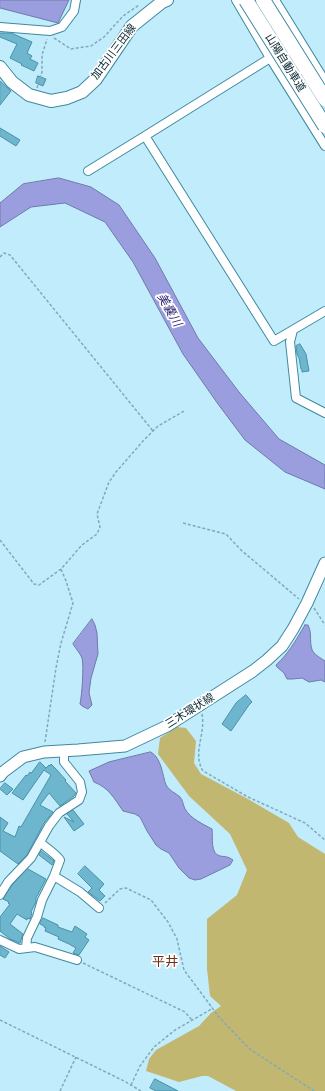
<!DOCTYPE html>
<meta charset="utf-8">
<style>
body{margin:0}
canvas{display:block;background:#c1ecfb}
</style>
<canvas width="325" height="1091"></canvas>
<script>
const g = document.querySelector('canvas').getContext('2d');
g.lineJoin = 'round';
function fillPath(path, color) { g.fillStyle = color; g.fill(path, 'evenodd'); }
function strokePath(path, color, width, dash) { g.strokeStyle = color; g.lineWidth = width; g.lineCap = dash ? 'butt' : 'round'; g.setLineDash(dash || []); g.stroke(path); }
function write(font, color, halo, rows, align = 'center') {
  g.font = font + ' "Libre Baskerville","Noto Sans JP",serif'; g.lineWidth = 3.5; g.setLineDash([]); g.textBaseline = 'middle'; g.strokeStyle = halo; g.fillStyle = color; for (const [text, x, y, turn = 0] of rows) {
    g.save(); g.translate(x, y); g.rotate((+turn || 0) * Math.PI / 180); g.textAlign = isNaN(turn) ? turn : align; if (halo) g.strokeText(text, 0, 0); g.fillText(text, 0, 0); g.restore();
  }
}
fillPath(new Path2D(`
 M177,727L186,728L196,741L194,763L201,774L248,799L289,823L298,837L325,854V1091H236L208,1076H202L179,1082L146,1071L149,1059L156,1050L199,1026L211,1013L221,1006L210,996L207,969V919L237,895L247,870L230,834L189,796L158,754L160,738Z`), '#c1b770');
const water = new Path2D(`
 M0,0H69L58,23L0,8Z
 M59,178L91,187L119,205L155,258L198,338L239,392L279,439L325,465V489L285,472L245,440L218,404L183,354L133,262L105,222L65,203L31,207L0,227V203L23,184Z
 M92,619L95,625L97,633L98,654L91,678L89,693L92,705L88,709L82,706L80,704C82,694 84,667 82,658C80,653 76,649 73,644Z
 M305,625H308C313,634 308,646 314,653C317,656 322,659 325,661V682L321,680L309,682L302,678L293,679H287L284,673L277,667L276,665C289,653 296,640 305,625Z
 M151,752C162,759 162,774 166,785C169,791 176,793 180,797C183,800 183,805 185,809C191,819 203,824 212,829C213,837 210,854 220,856C226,857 227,856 233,860L230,865L201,879L195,880L189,878L179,868L169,853L161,849L156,845L147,831L140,817L135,814L123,811C114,798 109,788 94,782L89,771L109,762Z`);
fillPath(water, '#9a9ede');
strokePath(water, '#6e7aaa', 1);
const building = new Path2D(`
 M0,33H11L32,42L27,53L32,56L30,59L38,63L34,71L21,65L22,64L10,58L17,44L0,37Z
 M38,76L46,79L43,86L36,83Z
 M0,81L11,91L0,105Z
 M0,128L20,140L16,146L0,136Z
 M300,344L306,354L309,371L302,372V369H301L299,358L297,354L296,346Z
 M246,695L252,702L249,705L231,731L222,724L236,703Z
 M40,762L46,768L45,769L49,765L50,766L51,764L55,768L66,780L65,781L76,793L74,796L60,806L49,793L40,805L53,812L44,823L27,855L18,864L0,851V817L8,823L3,831L15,837L19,826L21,827L51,775L44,770L23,800L12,793L26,775L27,776L30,772L31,773Z
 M5,783L13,789L7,795L0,789Z
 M73,810L84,824L74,831L64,817L74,822L67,814Z
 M41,851L54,861L52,865L39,855Z
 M85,866L104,884L99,890L105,896L100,901L88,892L92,888L78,874Z
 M28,869L46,879L36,898V902L31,912L32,913L30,919L27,918V920L17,914L10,924L23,934L20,943L10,939L0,931V917L10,904L8,903L9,902L3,899L12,885Z
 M43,918L58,925V927L72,932L75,926L87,934L85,937L89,940L79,955L73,953L76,948L69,944L58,939L59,937L45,931L46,928L44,927V926L40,924Z
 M0,946L9,952L5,958L0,955Z
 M155,1079L178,1091H156L150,1088Z`);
fillPath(building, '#6db6ce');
strokePath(building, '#4891a9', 1);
const street = new Path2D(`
 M236,0L270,58L325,146
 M275,0L325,81
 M0,27L50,31L62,27L74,11L76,0
 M299,40L145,136L274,341L325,311
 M88,171L145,136
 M293,330L290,342L296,398L325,413
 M54,876L80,892L99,908
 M0,895L8,882L31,858L49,826L59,813L79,800L82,792L80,782L64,762V750
 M0,940L19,949L35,947L77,960
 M26,948L27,938L37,917L42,900L54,876L60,860C57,855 45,847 40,842`);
const secondary = new Path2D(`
 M0,776L3,772L23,757L44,752L78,750L125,746L167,726L253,671L267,660L282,646L293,629L307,603L325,563`);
const primary = new Path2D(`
 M0,67L12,82L29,95L51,101L67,98L82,92L96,79L132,26L162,2L167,0`);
strokePath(street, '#3f89a0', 10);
strokePath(secondary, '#3f89a0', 13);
strokePath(primary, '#3f89a0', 14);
strokePath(new Path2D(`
 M54,38L71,49L91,46L104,37L123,16L139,5
 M37,88L42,72V55L47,39
 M0,257L4,253L10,255L153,431
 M183,523L226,534L241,550L299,599
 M0,540L34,584L39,585L61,569L82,545L97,534L100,527L97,514L109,482L116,472L143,441L158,426L184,411
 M314,608L325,625
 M202,714C206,734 192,753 203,771L248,797L305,823L325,840
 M45,742L56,668L61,643L73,603L66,581L61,569
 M105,903L120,889L126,888L151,900L168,922L177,939L184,970L219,1017L240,1039L251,1050L314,1091
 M83,963L185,1012L192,1020
 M0,1020L124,1081L141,1091
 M131,1085L140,1066L154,1047L175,1030L210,1010L212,1007
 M60,1091L76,1057`), '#82a9b6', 1.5, [3, 2]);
strokePath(street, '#fff', 8);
strokePath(secondary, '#fff', 11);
strokePath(primary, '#fff', 12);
const highwayBridge = new Path2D(`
 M246,0L325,126
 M263,0L325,99`);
strokePath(highwayBridge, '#3f89a0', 16, []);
strokePath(highwayBridge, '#fff', 14);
write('11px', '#062630', '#fff', [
 ["加古川三田線",114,52,-53],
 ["山陽自動車道",285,63,58],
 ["三木環状線",190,711,-32]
]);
write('italic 12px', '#2e2771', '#fff', [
 ["美嚢川",169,310,60]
]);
write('13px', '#702f14', '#fff', [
 ["平井",165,962]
]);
</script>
